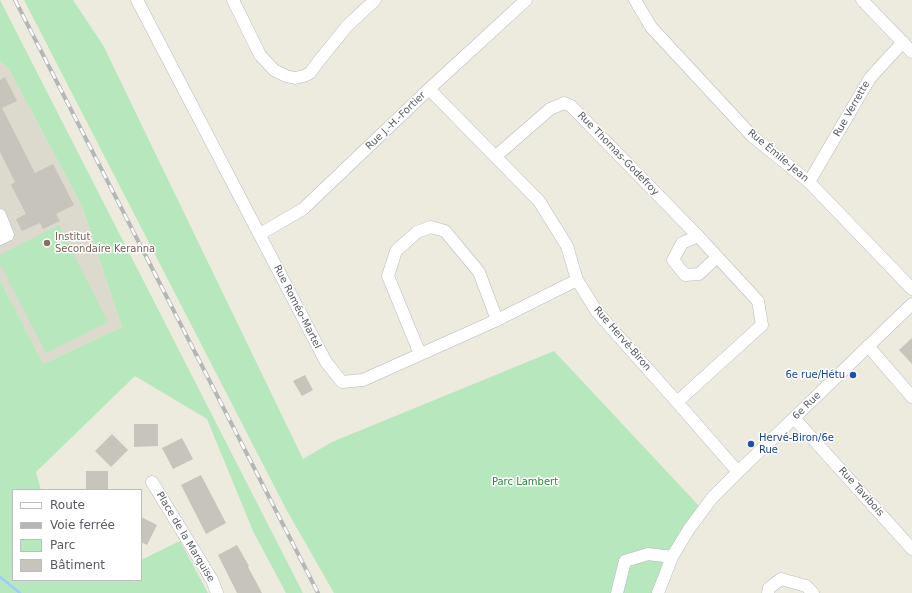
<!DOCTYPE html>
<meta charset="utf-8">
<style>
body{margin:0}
#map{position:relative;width:912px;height:593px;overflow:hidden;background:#edebde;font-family:"DejaVu Sans",sans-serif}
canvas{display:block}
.legend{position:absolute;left:12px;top:489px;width:130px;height:92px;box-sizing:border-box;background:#fff;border:1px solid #bcbdc0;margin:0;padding:5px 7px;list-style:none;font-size:12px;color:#575b61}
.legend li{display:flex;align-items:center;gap:8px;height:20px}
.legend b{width:20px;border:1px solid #bcbdc0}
</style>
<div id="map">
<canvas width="912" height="593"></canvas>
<ul class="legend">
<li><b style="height:5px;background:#fff"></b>Route</li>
<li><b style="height:5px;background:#b5b6b6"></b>Voie ferrée</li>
<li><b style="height:11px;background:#b7e7bc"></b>Parc</li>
<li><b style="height:11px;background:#c7c4bb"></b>Bâtiment</li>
</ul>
</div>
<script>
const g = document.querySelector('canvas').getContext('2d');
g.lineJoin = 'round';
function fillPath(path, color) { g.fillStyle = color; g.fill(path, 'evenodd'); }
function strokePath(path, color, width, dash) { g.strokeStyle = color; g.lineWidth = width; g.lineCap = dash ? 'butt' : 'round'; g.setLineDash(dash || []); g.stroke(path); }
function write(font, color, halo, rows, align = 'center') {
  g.font = font + ' "DejaVu Sans",sans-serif'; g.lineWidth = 3; g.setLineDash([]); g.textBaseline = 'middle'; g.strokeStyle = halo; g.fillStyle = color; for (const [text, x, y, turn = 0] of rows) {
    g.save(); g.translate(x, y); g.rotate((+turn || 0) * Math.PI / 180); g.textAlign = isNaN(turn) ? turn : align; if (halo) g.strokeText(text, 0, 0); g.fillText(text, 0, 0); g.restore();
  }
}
fillPath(new Path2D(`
 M0,61L9,69L82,206L122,327L43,364L0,280Z`), '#dcdacd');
fillPath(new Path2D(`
 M0,0L303,593H286L253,531L207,419L135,376L36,472L41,490H13V580H141V560L180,541L208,593H0V280L43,364L122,327L82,206L9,69L0,61Z
 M24,0H73L103,45L303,459L332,442L554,351L700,507L659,593H334L286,509Z
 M59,225L108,322L46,353L0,264V255Z`), '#b7e7bc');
strokePath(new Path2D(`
 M0,577L20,593`), '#9ccbff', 2.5);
fillPath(new Path2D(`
 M5,77L17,101L2,108L35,173L53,164L74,205L56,214L60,221L43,229L40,223L22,231L16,219L26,214L11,185L15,182L0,152V80Z
 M912,338V364L899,350Z
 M305,375L313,390L302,396L293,381Z
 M134,424H158V446L134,447Z
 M112,434L128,450L111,467L95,451Z
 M182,438L193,459L173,469L162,448Z
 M86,471H108V490H86Z
 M201,475L226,523L206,534L181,485Z
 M141,517L157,525L147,545L141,542Z
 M237,545L249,566L248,567L262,593H237L218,555Z`), '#c7c4bb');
const minor = new Path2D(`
 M137,0L326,362L342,382L363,380L497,320L577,280
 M233,0L260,55L274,70L286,76L295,78L304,76L310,73L318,62L347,26L375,0
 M635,0L651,27L752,136L809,182L912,289
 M862,0L912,52
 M429,89L539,201L567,246L577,280L597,312L677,402L738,472
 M496,156L550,109L564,103L571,106L698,236L758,301L762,325L677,402
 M809,182L870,78L903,42
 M0,215L8,235L0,239
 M260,234L303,209L429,89L526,0
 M698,236L682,243L673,260L685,275L699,274L717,257
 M868,346L912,397
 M420,354L388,276L396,251L417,232L431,227L445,231L479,272L497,320
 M794,418L912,549
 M152,482L212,580L217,593
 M617,593L625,561L648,554L672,557
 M658,593L672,557L689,529L712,498L738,472L912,304
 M768,593L769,588L781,579L806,586L813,593`);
strokePath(minor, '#b6b9bf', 13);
strokePath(minor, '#fff', 12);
const rail = new Path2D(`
 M15,0L318,593`);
strokePath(rail, '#b5b6b6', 4);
strokePath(rail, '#fff', 2.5, [8]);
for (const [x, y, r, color] of [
 [47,243,4,"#8d6e63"],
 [853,375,4,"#1a4fb4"],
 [751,444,4,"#1a4fb4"]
]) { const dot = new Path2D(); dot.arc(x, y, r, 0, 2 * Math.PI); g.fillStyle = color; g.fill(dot); strokePath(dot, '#fff', 1.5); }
write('10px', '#575b61', '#fff', [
 ["Rue Verrette",852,109,-60],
 ["Rue J.-H.-Fortier",396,121,-44],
 ["Rue Thomas-Godefroy",618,154,46],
 ["Rue Émile-Jean",778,156,40],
 ["Rue Roméo-Martel",297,307,63],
 ["Rue Hervé-Biron",622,339,49],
 ["6e Rue",807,406,-44],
 ["Rue Tavibois",861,492,48],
 ["Place de la Marquise",185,537,59]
]);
write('10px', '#785e54', '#fff', [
 ["Institut",55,237],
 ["Secondaire Keranna",55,249]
], 'left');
write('10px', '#164399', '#fff', [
 ["6e rue/Hétu",845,375],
 ["Hervé-Biron/6e",759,438,"left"],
 ["Rue",759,450,"left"]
], 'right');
write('10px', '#2c8538', '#fff', [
 ["Parc Lambert",525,482]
]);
</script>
